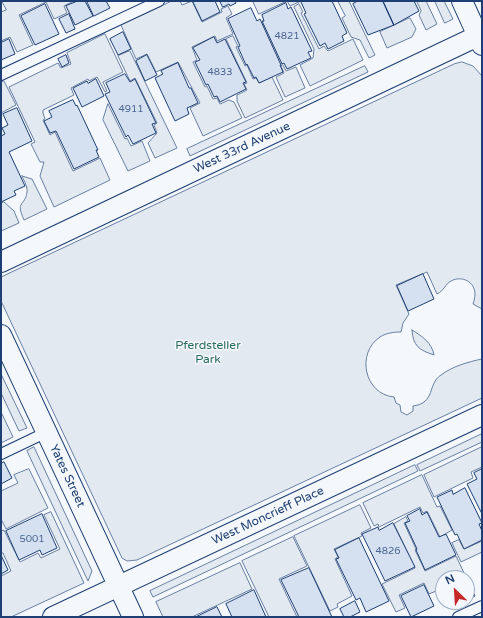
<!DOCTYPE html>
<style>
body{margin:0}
#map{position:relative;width:483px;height:618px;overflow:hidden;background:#f4f7fb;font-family:"Varela Round",sans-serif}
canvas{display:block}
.frame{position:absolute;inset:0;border:2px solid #1d3f73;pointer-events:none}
.north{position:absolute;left:435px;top:570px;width:40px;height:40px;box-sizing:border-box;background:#f4f7fb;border:1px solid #9eadc5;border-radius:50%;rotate:335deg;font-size:11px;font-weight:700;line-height:16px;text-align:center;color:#1d3f73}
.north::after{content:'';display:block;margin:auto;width:14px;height:18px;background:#c62828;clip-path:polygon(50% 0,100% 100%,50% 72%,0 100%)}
</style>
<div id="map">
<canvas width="483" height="618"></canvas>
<div class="frame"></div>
<div class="north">N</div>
</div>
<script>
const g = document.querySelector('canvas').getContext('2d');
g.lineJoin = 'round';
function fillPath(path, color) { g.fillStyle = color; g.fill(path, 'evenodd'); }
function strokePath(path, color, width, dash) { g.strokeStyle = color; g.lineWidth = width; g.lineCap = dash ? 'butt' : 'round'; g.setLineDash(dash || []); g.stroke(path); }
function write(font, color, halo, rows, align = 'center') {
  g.font = font + ' "Varela Round",sans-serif'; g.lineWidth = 3; g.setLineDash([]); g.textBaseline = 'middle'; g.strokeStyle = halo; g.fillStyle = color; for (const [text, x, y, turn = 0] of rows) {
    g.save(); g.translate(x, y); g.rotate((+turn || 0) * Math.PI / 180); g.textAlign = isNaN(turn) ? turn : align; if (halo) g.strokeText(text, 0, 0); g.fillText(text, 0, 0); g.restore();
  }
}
const green = new Path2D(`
 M2,1H74L64,6L67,13L54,19L46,2L19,15L33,45L17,52L10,37L1,41V12L6,10Z
 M172,1H180L182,5L192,1L202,22L222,12L221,9L228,6L232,14L226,18L233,34L217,41L215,36L192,47L197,60L193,62L205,87L207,86L213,99L217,98L220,104L229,100L234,102L242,118L203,136L190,108L200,103L178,62L156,72L147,54L136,59L121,25Z
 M253,1H301L290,6L287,1L259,14Z
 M338,1H349L375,55L369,58L360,40L351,37L342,18L345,16Z
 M417,1H426L437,24L426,30L419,15L421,11Z
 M435,1H444L453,19L445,23Z
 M299,4L303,12L301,13L319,49L324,46L328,51L353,39L363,60L310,86L300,65L313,58L314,49L294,7Z
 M410,18L416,29L412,37L387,48L380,32Z
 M105,34L123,72L103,82L107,91L105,92L97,77L89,81L88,79L71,88L74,95L43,110V113L45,119L43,120L50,135L55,132L73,171L100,158L110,180L54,207L40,176L44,162H40L31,144L35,142L9,87L58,63L61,68L71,64L67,53Z
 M233,36L238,46L236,47L245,66L247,65L253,79L256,78L259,83L272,77L283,100L245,118L237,101V95L247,90L244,84L247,83L226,39Z
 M130,51L177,148L155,158L148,143L157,133L154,125L157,123L135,78L130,81L118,56Z
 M462,62L473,66L482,76V309L473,304C474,301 475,297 475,294C475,282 462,275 451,281C445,284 444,291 437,294L427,272L396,285L409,314L403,323L401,332C394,332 386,333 380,337C356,353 364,394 394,397L396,403L400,405L401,412L407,415L413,411V406C436,403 427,384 441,375C453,366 468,362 482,359V398L137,560L127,561L122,558L1,301V277L454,64Z
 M283,65L286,71L296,67L305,88L285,97L276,77L284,73L281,66Z
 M365,66L368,72L190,156L187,149Z
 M4,81L16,105L1,113V83Z
 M108,104L125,139L127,138L131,146L142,141L150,161L128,171L103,120Z
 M22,176L32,179L47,209L24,220C15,200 25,207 27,192C28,187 24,181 22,176Z
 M4,202L14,211L19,223L1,231V204Z
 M412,330C422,336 432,343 434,355C419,350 413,346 412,330Z
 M1,374L27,428L19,431L1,393Z
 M1,412L13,437L1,443Z
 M482,434V442L420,471L417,465Z
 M34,447L92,571L88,581L27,451Z
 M482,447V467L471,472L473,478L434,497L424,475Z
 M415,465L418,471L153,597L150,591Z
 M29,469L48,508L6,529L1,519V491L18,483L14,475Z
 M422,475L437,507L440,506L452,530L440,537L427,511L423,513L420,507L379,527L378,524L374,526L363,503Z
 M360,505L371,528L361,533L362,536L334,549L338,557L335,559L352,596L337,604L338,607L330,611L294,536Z
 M51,512L84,583L11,617H1V576L11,571L3,553H1V531L4,530L20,562L38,553L41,558L60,549L44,515Z
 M406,517L408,521L404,523L416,549L415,550L425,571L456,556L464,573L454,578H443V588L429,594L424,583L399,595L405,608L396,612L382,584L415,568L394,524Z
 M293,537L307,566L279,579L297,617H269L242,561Z
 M459,540L464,549L482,541V552L461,562L452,543Z
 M240,563L252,589L192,617H163L156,602Z`);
fillPath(green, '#e3e9f0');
strokePath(green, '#687fa3', 1);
const building = new Path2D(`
 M78,1H85L93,16L75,25L66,6Z
 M87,1H106L110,8L94,16Z
 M195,1H215L220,12L202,21L193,2Z
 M220,1H235L236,3L230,6L229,4L223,7Z
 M303,1H332L347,33L342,36L344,41L328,49L325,43L320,46L304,14L306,13L301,2Z
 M358,1H383L394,25L368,35L353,4Z
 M383,1H414L419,11L394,25Z
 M286,3L288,9L291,7L312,51L308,52L311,58L287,69L284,63L282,64L262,21H264L262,15Z
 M45,4L59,34L35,45L21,16Z
 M251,8L257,21L260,19L281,65H280L283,72L259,83L256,77L254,78L247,64L246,65L238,47L240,46L228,19Z
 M69,14L75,29L66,33L59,19Z
 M123,32L131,49L118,55L110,39Z
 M214,37L217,43L225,39L246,82L243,83L246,89L220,102L217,96L214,97L208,84L206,85L195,62L200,60L193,48Z
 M9,39L15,54L1,60V43Z
 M66,55L69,63L62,67L58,59Z
 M147,55L157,75L145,81L136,61Z
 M178,63L189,88H191L198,103L187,108L189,114L175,121L155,78L163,74L161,71Z
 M125,74L130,82L135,79L156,123L152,124L156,133L133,144L128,135L126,137L105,94L110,92L106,83Z
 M96,79L104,96L82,107L73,88L87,81L88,83Z
 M73,100L76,106L77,105L98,150H96L99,157L74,169L56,131L50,133L44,121L52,117L49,111Z
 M17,108L32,141L9,152L25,186L14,191L16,195L1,202V136L5,134L2,128L8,125L3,114Z
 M423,274L434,299L408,311L397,286Z
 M4,462L12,478L1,484V464Z
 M482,469V514L467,484L477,479L474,473Z
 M465,488L482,523L479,524L482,531V540L464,549L457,534L455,535L437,497L452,490L453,494Z
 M420,509L422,515L427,512L439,537L446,534L456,555L425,570L416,550L417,549L405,523L410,521L407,516Z
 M42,514L57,548L42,555L40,550L19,560L6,531Z
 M393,523L415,567L385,581L362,534L378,527L379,530Z
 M359,538L389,601L366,612L360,598L356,600L336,559L339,558L335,550Z
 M1,555L8,570L1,574Z
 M309,568L332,617H299L281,580Z
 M467,580L475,596L467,600Z
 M424,585L434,606L411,617L401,596Z
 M254,590L266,617H232L226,604Z
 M355,601L360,612L350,617H344L340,609Z
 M217,607L222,617H196Z`);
fillPath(building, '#d5e0f0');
strokePath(building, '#1d3f73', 1);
const service = new Path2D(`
 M1,75L159,1
 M1,454L47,432
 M458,617L482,606`);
const minor = new Path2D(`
 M462,1L482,45
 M1,262L482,34
 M1,335L133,617
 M53,617L482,415`);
strokePath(service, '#1d3f73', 12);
strokePath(minor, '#1d3f73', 22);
strokePath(service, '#f4f7fb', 10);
strokePath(minor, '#f4f7fb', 20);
write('10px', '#4b6792', null, [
 ["4821",287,36],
 ["4833",220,72],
 ["4911",131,109],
 ["5001",32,539],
 ["4826",388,551]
]);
write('12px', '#1d3f73', '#f4f7fb', [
 ["West 33rd Avenue",242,148,-25],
 ["Yates Street",67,476,65],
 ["West Moncrieff Place",268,516,-25]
]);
write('12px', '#2c6c60', '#f4f7fb', [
 ["Pferdsteller",208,346],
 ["Park",208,360]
]);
</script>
